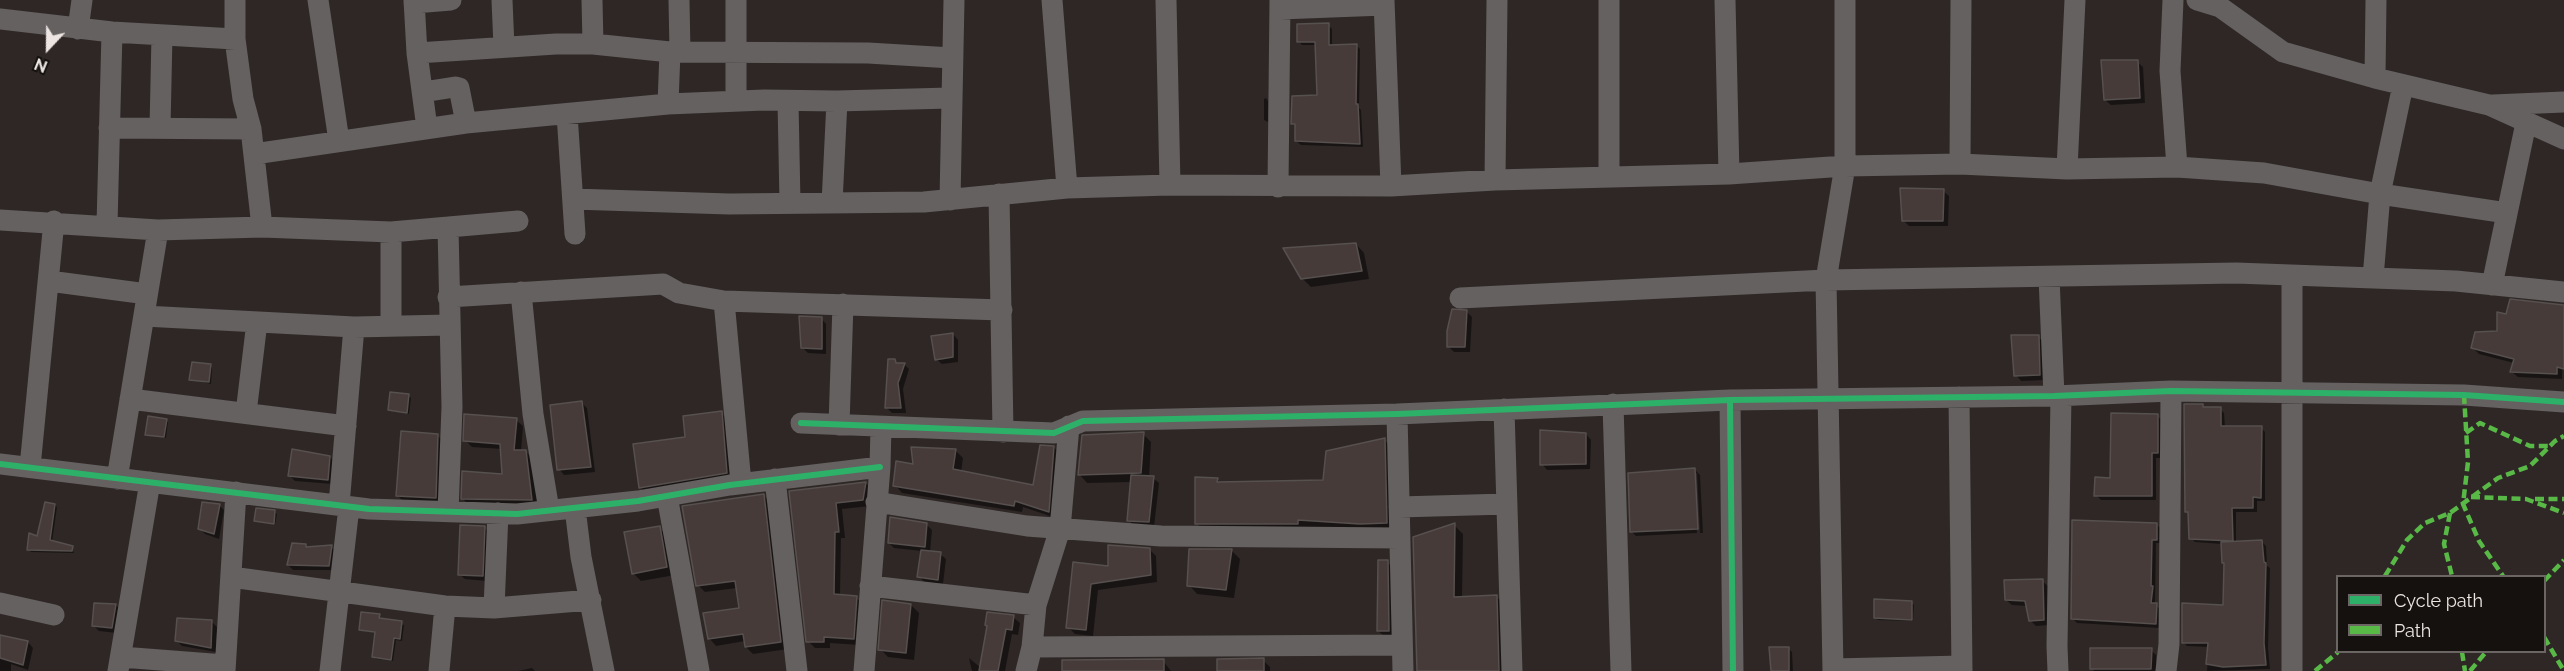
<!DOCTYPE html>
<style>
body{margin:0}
#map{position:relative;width:2564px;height:671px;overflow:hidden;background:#2e2726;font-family:Raleway,sans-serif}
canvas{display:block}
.legend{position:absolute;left:2336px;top:575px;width:210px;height:78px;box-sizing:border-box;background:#15110e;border:2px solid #6b6663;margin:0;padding:8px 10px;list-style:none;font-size:18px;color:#ece5e2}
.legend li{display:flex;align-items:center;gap:12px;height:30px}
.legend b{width:30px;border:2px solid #6b6663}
.north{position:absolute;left:18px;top:18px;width:60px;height:60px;-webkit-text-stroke:4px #15110e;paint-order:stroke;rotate:202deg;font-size:16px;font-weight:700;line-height:24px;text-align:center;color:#ece5e2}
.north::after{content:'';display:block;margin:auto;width:21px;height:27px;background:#ece5e2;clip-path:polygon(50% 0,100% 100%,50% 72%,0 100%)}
</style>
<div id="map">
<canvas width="2564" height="671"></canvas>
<ul class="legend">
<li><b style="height:8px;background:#2db169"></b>Cycle path</li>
<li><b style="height:8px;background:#58b947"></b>Path</li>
</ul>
<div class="north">N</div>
</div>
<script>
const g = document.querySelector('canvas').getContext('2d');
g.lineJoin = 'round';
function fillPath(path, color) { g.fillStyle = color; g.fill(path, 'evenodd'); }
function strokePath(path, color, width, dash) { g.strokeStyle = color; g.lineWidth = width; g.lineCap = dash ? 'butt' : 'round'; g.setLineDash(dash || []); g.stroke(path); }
fillPath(new Path2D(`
 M1328,25L1332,29V46L1356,45L1360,49L1359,108L1361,110L1363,147L1301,145L1296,141L1297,127L1293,124L1318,97L1316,45H1302L1298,41Z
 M2137,62L2143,67L2145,103L2111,105L2105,100Z
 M1266,98L1268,101V122L1264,120V99Z
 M1943,191L1949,196L1948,226H1909L1903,220Z
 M1356,244L1364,253L1369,279L1311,287L1302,278Z
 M1467,312L1472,317L1470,352H1454L1448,346Z
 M2507,315L2564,316L2562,379L2518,377L2512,372L2514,363L2479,354L2473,348L2499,333Z
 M821,318L826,324V354L808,353L803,348Z
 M953,334L958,340V362L942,364L936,359Z
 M2038,337L2044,342L2045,380L2021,381L2016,375Z
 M895,361L898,364H904L909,369L903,389L906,413H892L886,407Z
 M210,365L212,368L211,384L191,379Z
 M409,396L411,398L409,414L390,410Z
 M581,402L587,408L595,472L564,475L559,469Z
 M2203,406L2206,409H2220L2224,413L2225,427L2261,428L2265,432V501H2257V512H2236V543L2262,542L2266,546L2267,566L2270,568L2268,648L2270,669L2207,671L2209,647L2187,646L2183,642L2224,607L2225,564L2222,544L2195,542L2191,538L2190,515L2187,512Z
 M721,413L732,424L737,483L651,498L640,487L687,438Z
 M2157,416L2163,421L2162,458H2156V500H2101L2096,495L2112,479Z
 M166,420L168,422L166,438L147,434Z
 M516,420L523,426L521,451H525L532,458L538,506L469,505L463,499L503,475L502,449L472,447L465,440Z
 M1143,434L1151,442L1149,478H1153L1159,483L1154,527L1134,526L1129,520L1132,482L1087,483L1079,474Z
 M1586,434L1591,440L1590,469L1547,470L1542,464Z
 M438,436L446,444L443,506L406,504L397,495Z
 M1384,440L1394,449L1396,532H1206L1196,523L1217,479L1222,484L1325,481Z
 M1054,447L1061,455L1056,518L1023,507L1022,512L902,493L895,485L914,466L956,451L963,458L961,472L1034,487Z
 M330,457L335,462L333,484L295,481L290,476Z
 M1695,470L1700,475L1703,533H1700L1697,473H1694L1697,533L1636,536L1631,531Z
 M866,483L872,490L870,506L842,509L845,538H841L840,596L856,598L863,604L860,645L830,643V648H815L808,641L791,492Z
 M763,495L771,503L788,649L753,654L746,647L745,641L716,646L709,638L740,609L737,588L705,592L698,585Z
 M55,505L57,507L52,542L72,547L74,553L31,552L29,549L38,538Z
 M219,505L224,510L219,539L205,534L199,528Z
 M274,512L277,514L275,525L256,521Z
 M926,524L932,530L930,552L940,554L946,559L943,584L924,582L919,576L922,551L894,548L889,543Z
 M1454,525L1463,534L1462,598L1496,596L1505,605L1509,671H1418Z
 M2157,525L2161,529L2160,543H2156L2155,605L2160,609V628L2077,623L2073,619Z
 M484,527L489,533L487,581L465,579L459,574Z
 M659,528L667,536L675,575L641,581L633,573Z
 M305,545L308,548L331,547L336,552L334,570H293L288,565Z
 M1149,549L1156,556L1157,582L1098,590L1093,636L1075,634L1068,627L1074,564L1109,568Z
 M1191,550L1232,551L1240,559L1234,598L1197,594L1189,585Z
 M1387,562L1392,567L1394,636H1384L1378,631Z
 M2042,581L2048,586L2049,625L2036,626L2030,620L2028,606L2012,605L2006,600Z
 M1911,602L1914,605L1913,621L1878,620L1876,618Z
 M96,605H116L121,610L117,633L99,631L94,626Z
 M911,605L919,613L914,660L888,657L880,649Z
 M379,615L381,620L404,625L402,641L396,640L393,661L376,659L374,657L377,633L360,629Z
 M1013,617L1020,623L1018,635L1012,634L1005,671H972L969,658L981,668Z
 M211,621L217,627L216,652L182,646L177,641Z
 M0,637L28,642L33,648L28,670L11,664V671H0Z
 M1788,648L1792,652L1793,671H1773Z
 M2151,650L2156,655V671H2094L2092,668Z
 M1263,660L1270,667V671H1219Z
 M1163,661L1171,671H1063Z
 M532,668L535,671H518Z`), '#0007');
const building = new Path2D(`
 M1329,23V45L1357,44L1356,104H1358L1360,144L1295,141V124H1291L1292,96L1317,95L1315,42H1297V24Z
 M2101,60H2138L2140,98L2104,100Z
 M1900,188L1944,189L1943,221H1902Z
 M1356,243L1362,271L1301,279L1283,248Z
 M2510,299L2564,305V369L2557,367V374L2510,372L2514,359L2471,348L2475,332L2497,331V312L2506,314Z
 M1452,309L1467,310L1465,347H1447V331Z
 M799,316L822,317V349L801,348Z
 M953,333V357L935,360L931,336Z
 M2011,335H2039L2040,375L2014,376Z
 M888,359H895L896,363H905L898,383L901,408H885Z
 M192,362L211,364L209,382L189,380Z
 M390,392L409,394L407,413L388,410Z
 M582,401L591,467L557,470L550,405Z
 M2184,404H2203V407H2221V426H2262L2261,498L2253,497V508H2232L2233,541L2189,539L2188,512H2185Z
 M722,411L727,473L639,488L633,444L685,437L683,416Z
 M2111,413L2158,414V453H2152V496H2094L2095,477L2110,478Z
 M464,414L517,418L514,450H526L532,500L461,499L462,471L502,474L500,444L463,441Z
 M148,416L167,419L164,437L145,435Z
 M1540,430L1586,433V464L1540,465Z
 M401,431L438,434L436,498L396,496Z
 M1144,432L1141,473L1078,475L1082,435Z
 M1385,438L1387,523L1360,524L1298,520V524H1195V477L1218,478L1217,482L1323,480L1326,451Z
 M1040,445L1054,446L1049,512L1015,501L1014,506L893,486L896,461L913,464L911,447L956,449L953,469L1033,485Z
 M292,449L330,456L328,480L288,476Z
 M1695,468L1698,529L1630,532L1628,473Z
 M1131,475L1154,476L1149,522L1127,521Z
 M866,482L863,500L836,503L839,532H835L834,594L857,596L854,639L824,637V642H806L789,491Z
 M764,494L781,642L745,647L743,634L708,639L703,613L739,608L735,581L696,586L682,506Z
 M45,502L55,504L50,540L73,546L72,551L27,550L29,533L37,536Z
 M202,502L220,504L214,534L198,529Z
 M256,508L275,510L274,524L254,521Z
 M890,517L927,523L925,547L888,543Z
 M2072,520L2157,523V540H2152L2151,586H2153L2151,603H2157L2156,624L2071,619Z
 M1455,523L1454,597L1497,595L1499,671H1417L1413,537Z
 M460,525L485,526L483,576L458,575Z
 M660,526L667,567L632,574L624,532Z
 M2262,540L2264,562L2266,563L2264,643L2266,665L2223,667L2206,664L2208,643H2182V603L2223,605L2224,563H2222L2221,542Z
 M292,543L306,544V547L332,545L329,566L287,565Z
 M1108,545L1150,548L1151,575L1091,584L1086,630L1066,628L1073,562L1108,566Z
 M1189,549H1232L1226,590L1187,586Z
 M921,550L941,552L938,580L917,577Z
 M1378,560H1388L1389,631H1377Z
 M2043,579L2044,620L2029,621L2025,601L2005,600L2004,580Z
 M1874,599L1912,601V620L1874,618Z
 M882,600L911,604L906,653L878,650Z
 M94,603L116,604L112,628L92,626Z
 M361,612L380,614L379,618L402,621L400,639L394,638L391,660L372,657L375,632L359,630Z
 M987,612L1014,615L1012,630L1006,629L998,671H979L987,626L985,625Z
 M177,618L212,620L211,648L175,641Z
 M0,635L28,641L23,665L0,658Z
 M1769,647H1789V671H1771Z
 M2090,648H2152L2151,669H2090Z
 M1264,658V671H1217V659Z
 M1164,659V671H1062V660Z`);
fillPath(building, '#463b39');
strokePath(building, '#56504f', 1.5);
strokePath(new Path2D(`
 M235,0V39L243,99L251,129L262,227
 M318,0L339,141
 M414,0L417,53L427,128
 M502,0L504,47
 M592,0L593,44
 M679,0L680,52
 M736,0V101
 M1052,0L1067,188
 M1166,0L1170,185
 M1384,0L1391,186L1495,180L1729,174L1845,166L1960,164L2067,169
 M1725,0L1729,174
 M2075,0L2067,169L2177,167L2170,71L2173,0
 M2197,0L2220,7L2283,52L2375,78L2489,105L2564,139
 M414,3L451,0
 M1280,9L1384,5
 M0,19L112,32L235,39
 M78,29L82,0
 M417,53L556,44H593L670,52L868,53L952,58
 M2375,78L2376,0
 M423,92L455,87L459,88L466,123
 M788,101L790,203
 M668,104L670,52
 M2493,105L2564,102
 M567,114L575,234
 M109,128L251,129
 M160,128L162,35
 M254,154L466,123L668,104L764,100L837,101L950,98
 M1960,164L1961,0
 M2177,167L2264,173L2380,194L2403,85
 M1609,176V0
 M1495,180L1497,0
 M1278,187L1280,0
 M999,194L1003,432
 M573,199L729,204L924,202L1067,188L1170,185L1391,186
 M950,200L954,0
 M832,203L837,101
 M0,220L158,230L262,227L391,232L518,221
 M107,225L112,32
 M448,227L452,407L448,512
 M2292,276V671
 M2049,277L2054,396
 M2373,278L2380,194L2507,213
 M49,281L147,294
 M2492,285L2526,123
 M521,292L533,414L549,510
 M448,297L663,284L679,293L724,301L1002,310
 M1460,298L1826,280L2236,273L2456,281L2564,292
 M724,301L741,483
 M144,316L354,327L449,325
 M391,326V232
 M1959,397L1962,671
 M130,399L346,426
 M1613,404L1621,671
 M1504,409L1512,671
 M246,413L257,322
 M1397,414L1403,671
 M801,423L1054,433L1083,421L1397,414L1730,400
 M839,425L843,304
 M0,464L369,509L517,514L638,501L730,485L880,467
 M30,467L54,221
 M117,479L158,230
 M775,479L797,671
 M667,496L699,671
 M876,502L1027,526L1161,536L1400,538
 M339,505L354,327
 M1399,507L1507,504
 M575,508L581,557L604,671
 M231,577L445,606L494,608L591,600
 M870,586L1036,605
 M0,603L54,615
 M494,608L498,513
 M1032,647L1402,645
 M121,657L225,665
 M1833,669L1962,666
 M118,671L150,482
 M225,671L236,492
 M330,671L349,507
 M439,671L445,606
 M864,671L880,467L881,427
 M1026,671L1032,647L1036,605L1060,529L1069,426
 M1733,671L1730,400L2054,396L2171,391L2464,395L2564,402
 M1833,671L1826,280L1845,166V0
 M2058,671L2057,646L2061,396
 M2166,671L2169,644L2171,391`), '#646160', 21);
strokePath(new Path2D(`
 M2464,395L2468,462L2463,504L2479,541L2503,576
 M2466,433L2480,423L2530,446H2551
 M2471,497L2526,499L2564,513
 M2535,499H2564
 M2450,513L2444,544L2452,576
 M2385,576L2407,540L2425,523L2450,513L2498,478L2530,466L2555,441L2564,436
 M2544,581L2564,560
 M2544,637L2564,671
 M2462,652L2465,671
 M2315,671L2338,652
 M2470,671L2486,652`), '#58b947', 4.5, [9, 4.5]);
strokePath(new Path2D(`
 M801,423L1054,433L1083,421L1397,414L1730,400
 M0,464L369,509L517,514L638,501L730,485L880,467
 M1733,671L1730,400L2054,396L2171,391L2464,395L2564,402`), '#2db169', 6);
</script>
